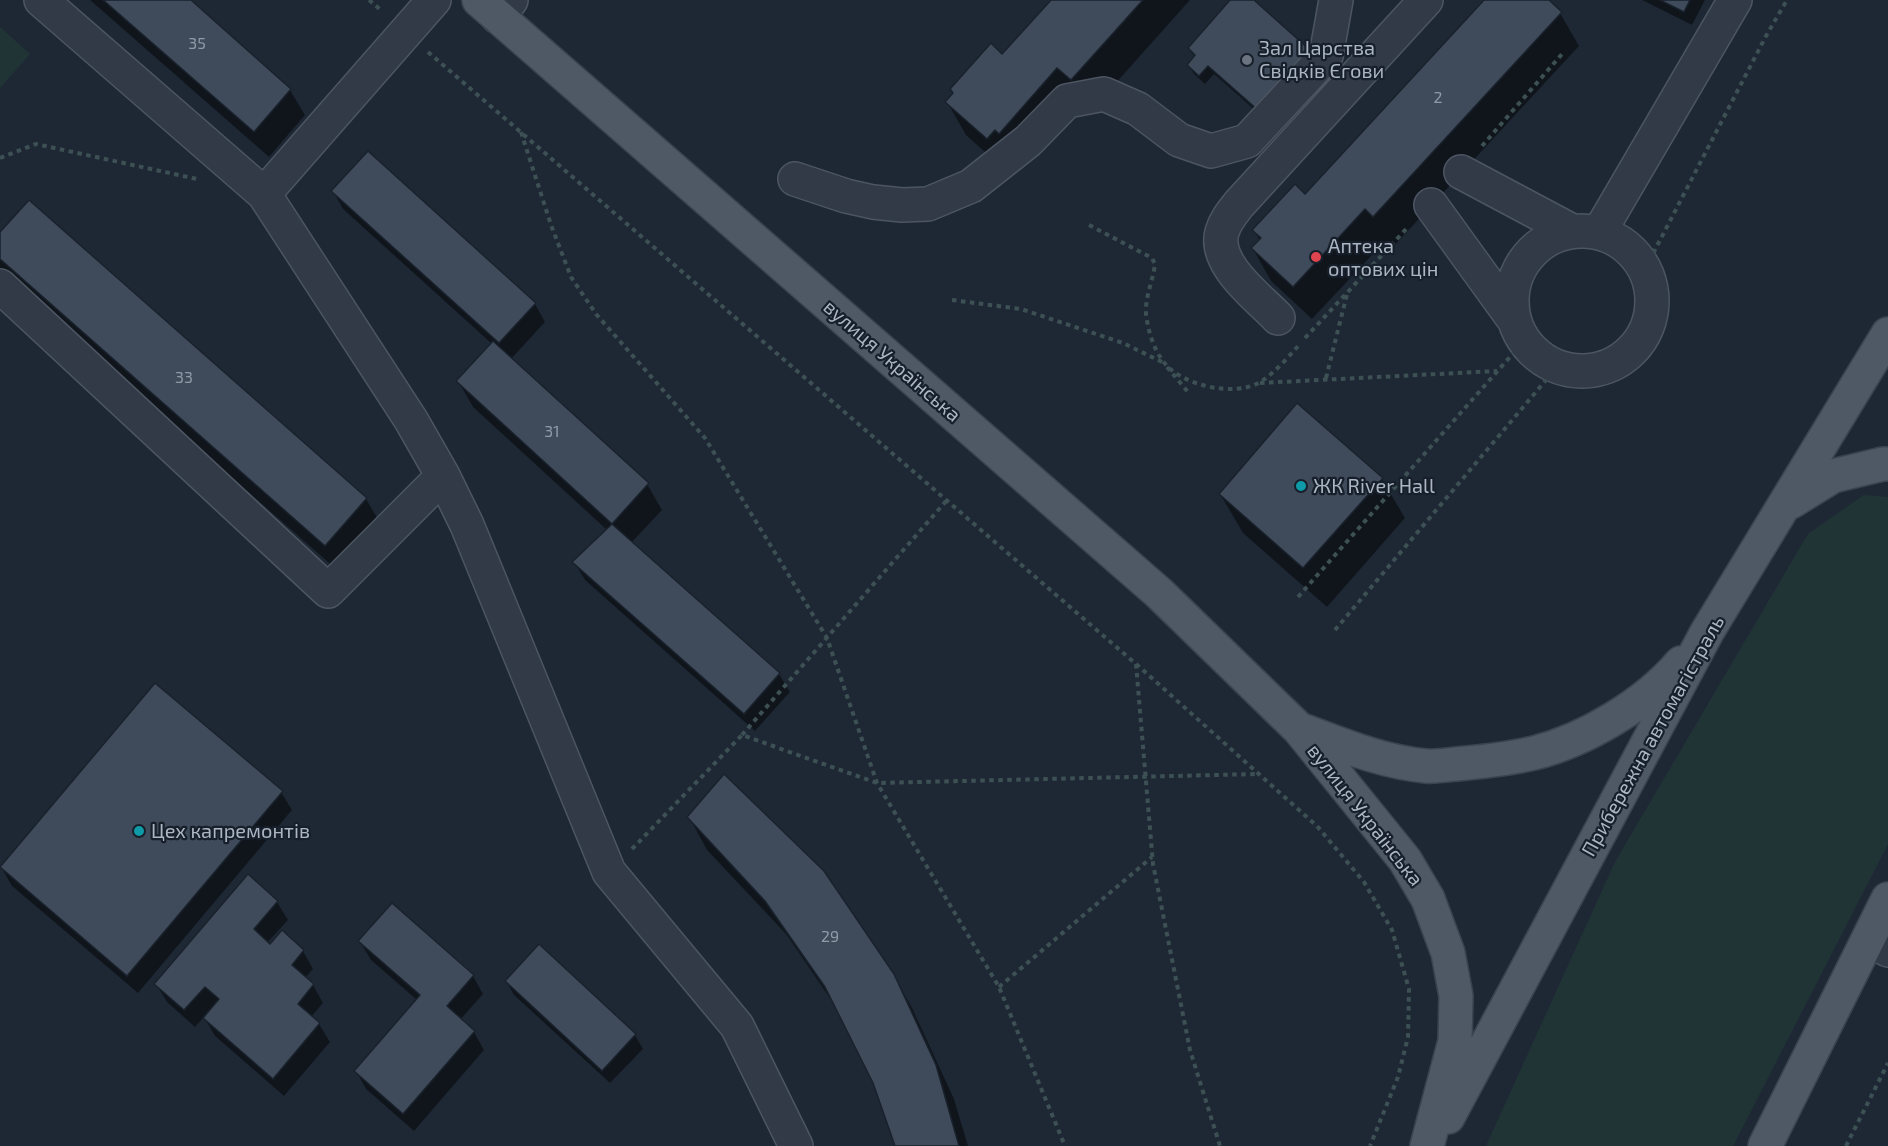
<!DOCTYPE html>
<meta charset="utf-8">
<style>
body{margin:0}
canvas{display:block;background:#1e2835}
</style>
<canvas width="1888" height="1146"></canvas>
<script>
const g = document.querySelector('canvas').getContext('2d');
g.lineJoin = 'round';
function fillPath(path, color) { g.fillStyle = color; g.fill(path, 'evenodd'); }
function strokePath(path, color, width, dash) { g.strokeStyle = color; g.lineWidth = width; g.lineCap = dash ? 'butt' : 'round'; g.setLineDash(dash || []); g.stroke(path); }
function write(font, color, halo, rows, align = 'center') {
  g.font = font + ' "Exo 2",sans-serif'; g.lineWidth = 4.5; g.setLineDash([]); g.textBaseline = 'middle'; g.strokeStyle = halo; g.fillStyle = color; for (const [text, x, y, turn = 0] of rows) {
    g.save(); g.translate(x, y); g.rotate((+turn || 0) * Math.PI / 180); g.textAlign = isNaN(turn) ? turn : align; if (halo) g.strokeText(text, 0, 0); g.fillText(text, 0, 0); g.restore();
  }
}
fillPath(new Path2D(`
 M0,27L30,54L0,88Z
 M1864,495L1888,497V844L1733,1146H1486L1615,862L1808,534Z`), '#203436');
fillPath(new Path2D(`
 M90,0H188L290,90L305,115L269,157Z
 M1053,0H1190L1090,112L1077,100L1006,171L966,135L947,102L1002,56Z
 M1232,0H1251L1265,119L1214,74L1205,84L1194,74L1188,65L1195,57L1189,48Z
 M1486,0H1546L1560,13L1579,46L1392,248L1385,241L1312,319L1271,281L1253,249L1260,241L1254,230L1305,196Z
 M1642,0H1705L1692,25Z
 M333,191L535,304L545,322L511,359L647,484L662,510L631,543L779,674L790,692L755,731L585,580L574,562L607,530L473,407L458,381L492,344L343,209Z
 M0,234L366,499L385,531L345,577L7,280L0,267Z
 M1382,479L1405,518L1327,607L1243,533L1220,494Z
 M281,792L292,810L138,993L12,886L1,867Z
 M689,817L893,974L912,1008L954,1099L968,1146H896L874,1082L836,1007L786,934L707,850Z
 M277,902L288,920L267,943L303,951L313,969L305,978L313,985L323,1003L311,1017L319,1024L330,1042L284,1096L215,1036L204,1017L195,1027L167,1002L156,984Z
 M360,942L473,976L483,994L460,1020L474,1032L484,1050L414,1131L366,1089L356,1071L417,1000L371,960Z
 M506,981L635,1035L643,1049L610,1083L514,995Z`), '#0007');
const building = new Path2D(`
 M103,0H191L291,89L254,132Z
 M1051,0H1143L1071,80L1057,68L999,134L995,130L987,139L945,102L953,93L950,89L991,43L1002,54Z
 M1230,0H1254L1311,51L1259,111L1208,66L1199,76L1187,65L1195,55L1188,48Z
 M1484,0H1549L1562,12L1373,217L1365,209L1293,287L1251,248L1261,238L1252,230L1295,184L1305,194Z
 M1660,0H1690L1684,12Z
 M368,151L536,303L499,343L331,191Z
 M29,200L367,498L325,546L0,259V232Z
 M493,341L649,483L612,524L456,381Z
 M1297,403L1383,478L1303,568L1219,494Z
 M612,524L780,673L744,714L572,562Z
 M155,683L283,791L127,976L0,867Z
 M724,774L824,871L894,974L936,1065L959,1146H895L873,1083L825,987L765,901L687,817Z
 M248,874L278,901L254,929L270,944L282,930L304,950L292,965L314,984L298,1004L320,1023L273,1079L203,1018L219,999L205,987L184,1010L154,984Z
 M392,903L474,975L447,1006L475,1031L403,1114L354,1071L420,995L358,941Z
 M539,944L636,1034L602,1071L505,981Z`);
fillPath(building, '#3f4b5a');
strokePath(building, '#19212c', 1.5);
const minor = new Path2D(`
 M498,17L511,0
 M1461,172L1570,230
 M795,179L846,196L873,202L902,205L928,204L971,186L1028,141L1067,101L1104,94L1138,109L1179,140L1211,151L1247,141L1326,56L1336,0
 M264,194L434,0
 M1431,205L1512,317
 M1512 301a70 70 0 1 1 140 0a70 70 0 1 1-140 0Z
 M1600,231L1735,0
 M0,286L328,591L443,476L411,420L264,194L41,0
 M1278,318C1258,297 1213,264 1222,232C1225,221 1232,213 1239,204L1426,0
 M443,476L467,525L609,872L737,1026L796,1146
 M1868,940L1888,950`);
const major = new Path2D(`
 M479,0L1159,593L1299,729L1405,860L1428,899L1448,953L1456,996L1455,1041L1427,1146
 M1791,502L1833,476L1883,464H1888
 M1299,729C1340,744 1381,762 1426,766C1439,767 1453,764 1467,763C1489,761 1513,758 1534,753C1586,740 1646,704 1681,663
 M1448,1117L1707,632L1888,334
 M1765,1146L1888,899`);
strokePath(minor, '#4c5561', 36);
strokePath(major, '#3b434f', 36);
strokePath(new Path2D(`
 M369,0L382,11
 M428,52L1136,664L1317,826L1364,882L1392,930L1409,989L1408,1037L1398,1077L1370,1146
 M521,132L551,225L571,277L596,314L705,438L827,638L877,783L999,987L1065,1146
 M1482,146L1562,54
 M0,158L36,144L197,179
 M1089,225L1152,258L1155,264C1153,281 1145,296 1146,314C1148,330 1153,348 1163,361C1180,385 1234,398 1260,382C1275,373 1288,357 1300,344
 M1645,269L1766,36L1787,0
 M952,300L1021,309L1123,343L1162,362
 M1305,338L1408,227
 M1167,367L1188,392
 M1326,378L1347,294
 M1260,383L1497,371
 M1298,597L1517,349
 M1335,630L1557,367
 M1136,664L1153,864L1190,1050L1220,1146
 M742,735L947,500
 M632,849L742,735L877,783L1258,774
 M999,987L1152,857
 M1846,1146L1888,1063`), '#3d5154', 4, [4.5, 4.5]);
strokePath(minor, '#313a46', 33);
strokePath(major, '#4f5966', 33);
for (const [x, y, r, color] of [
 [1247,60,6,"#6b7280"],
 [1316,257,6,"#e0444e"],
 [1301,486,6,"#0f9aa8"],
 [139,831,6,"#0f9aa8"]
]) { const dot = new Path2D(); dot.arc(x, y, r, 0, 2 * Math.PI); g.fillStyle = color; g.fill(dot); strokePath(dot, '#171f2a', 2); }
write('16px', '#909aa9', null, [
 ["35",197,44],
 ["2",1438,98],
 ["33",184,378],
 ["31",552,432],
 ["29",830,937]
]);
write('20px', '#abb5c3', '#171f2a', [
 ["Зал Царства",1259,48],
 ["Свідків Єгови",1259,71],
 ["Аптека",1328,246],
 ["оптових цін",1328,269],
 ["ЖК River Hall",1313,486],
 ["Цех капремонтів",151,831]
], 'left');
write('20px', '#abb5c3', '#171f2a', [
 ["вулиця Українська",892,361,41],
 ["Прибережна автомагістраль",1653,736,-61],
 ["вулиця Українська",1365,815,52]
]);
</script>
